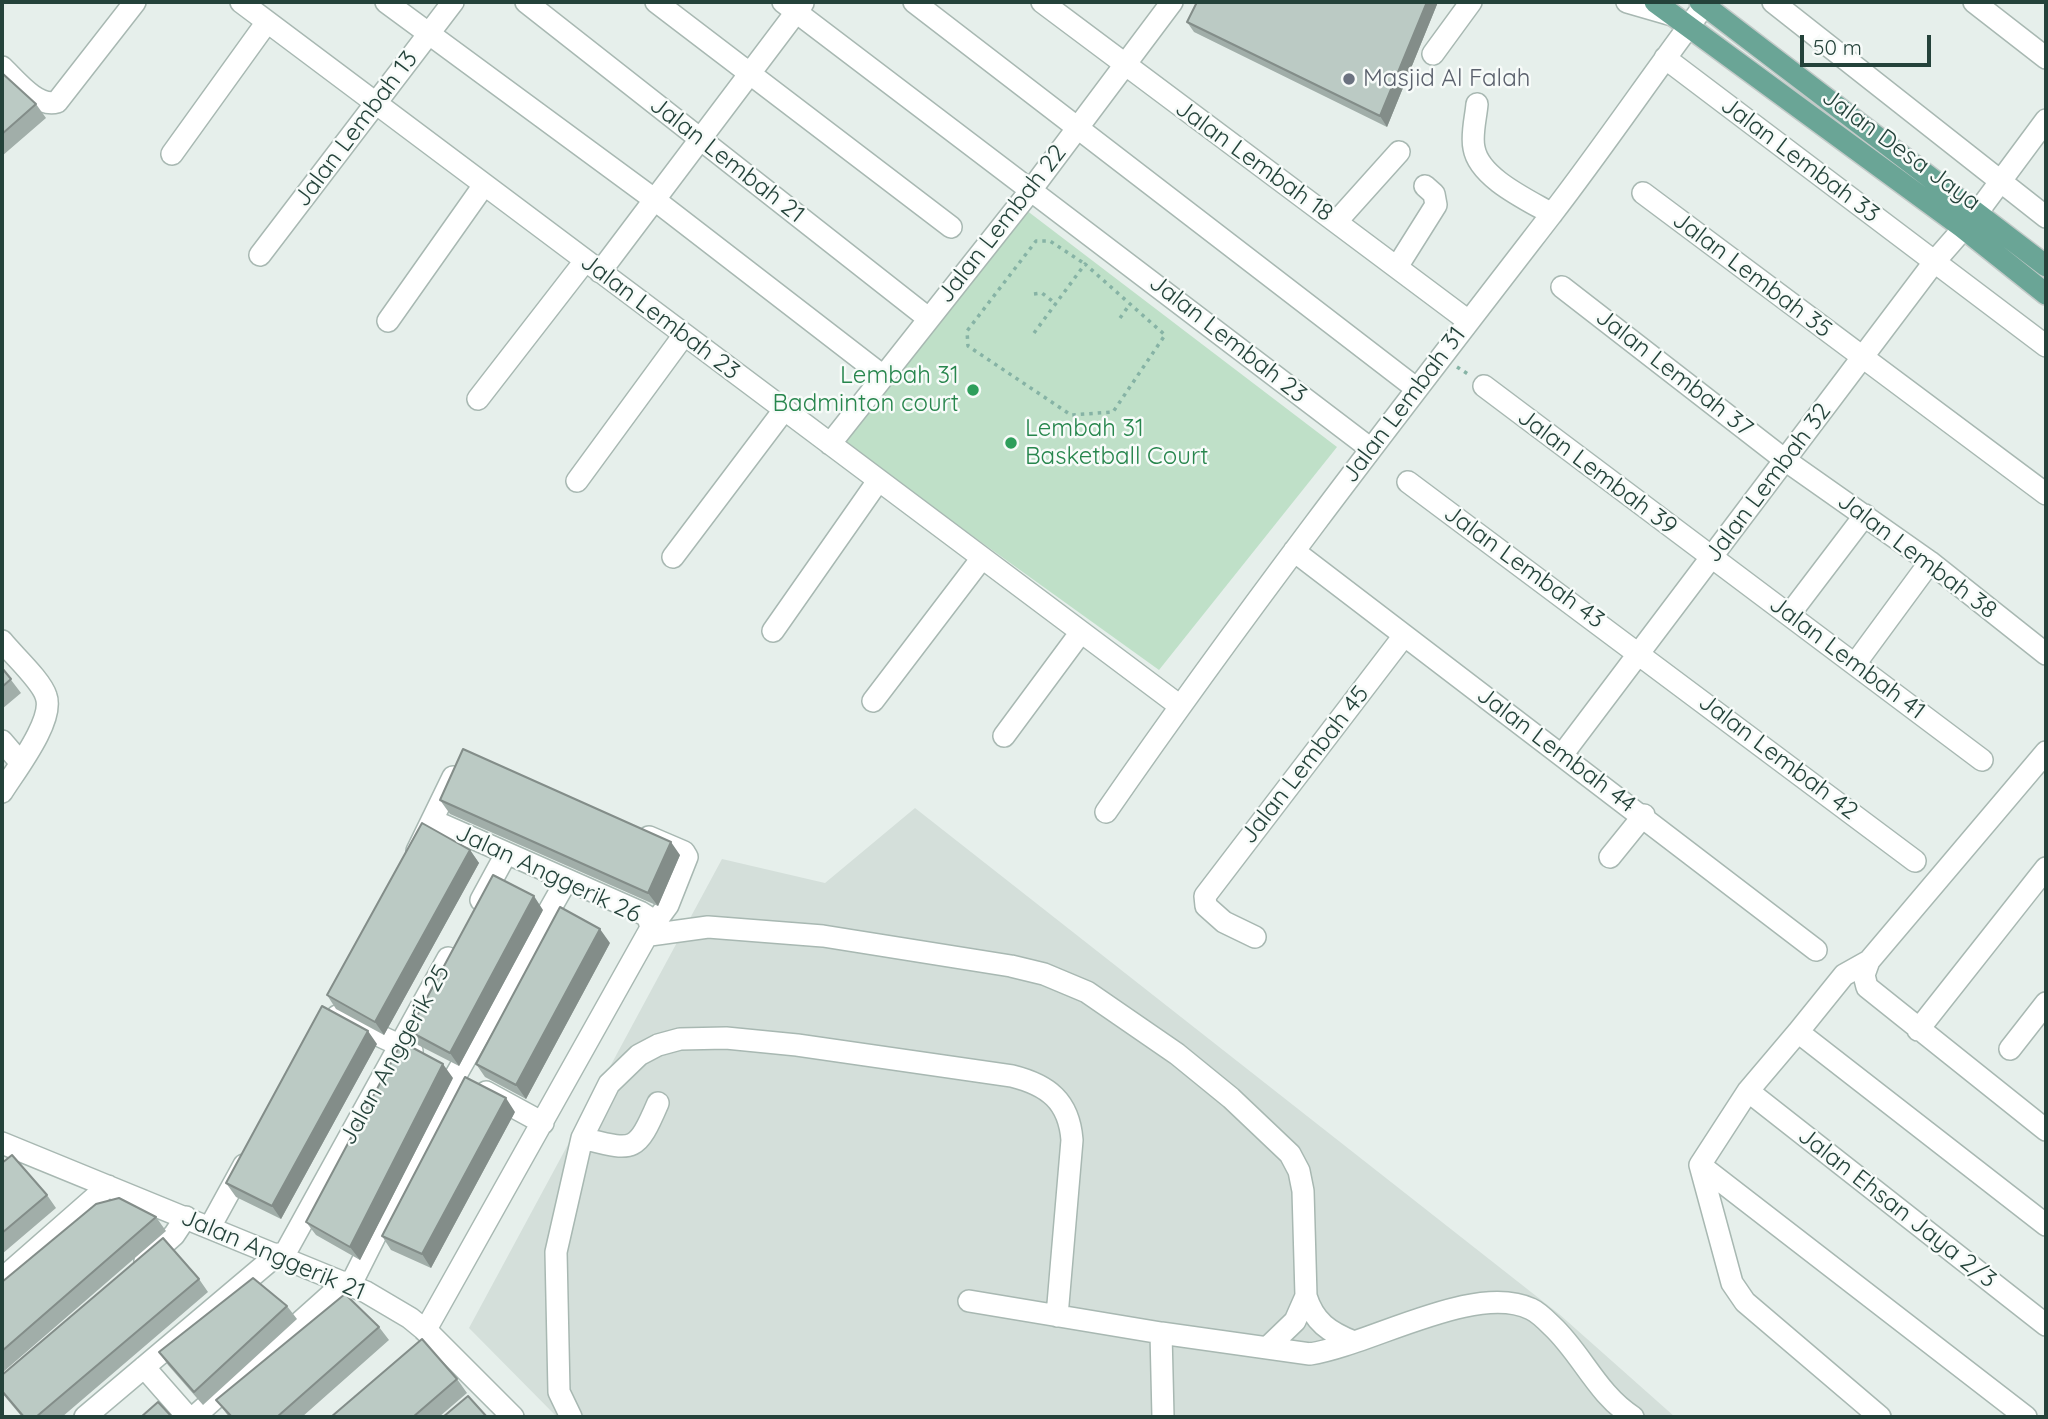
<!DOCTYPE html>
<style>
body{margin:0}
#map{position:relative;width:2048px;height:1419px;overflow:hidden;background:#e6efeb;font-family:Quicksand,sans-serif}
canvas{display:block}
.frame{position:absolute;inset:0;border:4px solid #24423a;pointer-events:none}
.scale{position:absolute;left:1800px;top:35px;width:131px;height:32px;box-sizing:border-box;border:4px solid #24423a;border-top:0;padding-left:9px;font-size:21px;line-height:24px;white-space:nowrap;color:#24423a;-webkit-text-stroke:5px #f7fbf9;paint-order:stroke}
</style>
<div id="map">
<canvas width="2048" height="1419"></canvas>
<div class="frame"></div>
<div class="scale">50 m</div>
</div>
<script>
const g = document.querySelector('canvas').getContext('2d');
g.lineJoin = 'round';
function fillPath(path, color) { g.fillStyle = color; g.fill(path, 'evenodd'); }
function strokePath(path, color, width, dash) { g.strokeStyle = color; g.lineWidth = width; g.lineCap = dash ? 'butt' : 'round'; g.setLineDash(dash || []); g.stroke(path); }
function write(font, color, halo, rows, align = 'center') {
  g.font = font + ' Quicksand,sans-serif'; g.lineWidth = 5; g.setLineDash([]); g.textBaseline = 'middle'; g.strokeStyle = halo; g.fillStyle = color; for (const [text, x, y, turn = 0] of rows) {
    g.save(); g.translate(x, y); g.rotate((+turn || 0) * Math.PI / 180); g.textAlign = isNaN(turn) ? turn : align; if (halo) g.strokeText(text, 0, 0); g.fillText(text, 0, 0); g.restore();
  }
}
fillPath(new Path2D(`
 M915,808L1559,1314L1675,1417H557L469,1328L722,859L825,883Z`), '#d4dfda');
fillPath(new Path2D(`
 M1026,210L1337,447L1159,670L842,442Z`), '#bfe0c8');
const minor = new Path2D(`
 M241,2L1180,706
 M386,2L655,200L883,376
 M526,2L928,318
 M656,2L951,227
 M783,2L1371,449
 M914,2L1417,389
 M1042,2L1467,320
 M1627,2L1672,15
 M1773,2L2046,217
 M1974,2L2046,58
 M1433,54L1471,2
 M1665,58L2046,346
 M2,67C15,79 37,108 57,102L135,2
 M1477,104C1476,117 1471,135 1474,148C1479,178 1528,200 1552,214
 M172,154L267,22
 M1643,193L2046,494
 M1337,221L1399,152
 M260,255L453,2
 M1397,267L1436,205L1434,194L1425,186
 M600,272L803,3
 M1562,287L1785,460L1930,562L2046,654
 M388,321L484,185
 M1484,386L1982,760
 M478,399L585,261
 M830,444L1031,190L1172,2
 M577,481L684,335
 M1408,482L1915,861
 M1294,551L1816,950
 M673,557L784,410
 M1789,615L1865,515
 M773,631L878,481
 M2,641C13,655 41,680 46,696C55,720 15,771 2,792
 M1855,664L1930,562
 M873,701L982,558
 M1004,736L1081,632
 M2,741L20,762
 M1562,755L1935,261L1977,213L2046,120
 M1106,812C1247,608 1399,412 1551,215C1605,145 1654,72 1707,2
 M649,837L684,852L687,857L668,905L651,928
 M417,851L453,777
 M1610,857L1644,815
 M481,900L506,854
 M650,935L708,927L823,936L1011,966L1044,974L1087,992L1177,1054L1231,1098L1290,1154L1299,1171L1303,1191L1306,1296C1314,1322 1329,1332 1354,1342
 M1255,937L1224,922L1206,906L1205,896L1403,637
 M1869,961L1864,975L1867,987L2046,1130
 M337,1016L412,1051
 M1918,1030L2046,868
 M1798,1032L2046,1225
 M2010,1049L2046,1003
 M1748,1091L2046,1325
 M486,1092L543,1123
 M582,1138C634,1151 636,1154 658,1103
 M2,1143L366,1292L410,1318L432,1336L513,1417
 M1700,1165L2026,1417
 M210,1227L244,1165
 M283,1257L448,958
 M145,1261L174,1235L186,1217
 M2,1279L108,1186
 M351,1284L456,1075L566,881
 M969,1301L1161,1333L1310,1354C1370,1345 1475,1282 1531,1309C1538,1312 1547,1321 1552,1326C1582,1354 1597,1394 1633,1417
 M425,1331L651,928L648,917L640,912L434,821
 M1161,1333L1163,1417
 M1267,1348L1295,1321L1306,1296
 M144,1367L188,1417
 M85,1417L278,1254
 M194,1417L345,1282
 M571,1417L559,1392L556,1252L582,1138L609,1084L639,1055L658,1045L680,1039L726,1038L797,1045L1012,1076C1048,1085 1069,1101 1072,1140L1057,1316
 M1880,1417L1745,1302L1732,1283L1700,1165L1748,1091L1798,1032L1844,975L1869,961L2046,752`);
const major = new Path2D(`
 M1655,2L1962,227L2046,294
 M1700,2L2046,266`);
strokePath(minor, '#a8b8b2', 24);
strokePath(major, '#c2cac8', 24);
strokePath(new Path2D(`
 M1034,294L1042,293L1056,304
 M1120,318L1130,304
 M1034,333L1085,264L1165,335L1113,412L1071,415L968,346L967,331L1036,241H1050L1085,264
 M1457,367L1471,376`), '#86b3a5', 3.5, [3.5, 5]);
strokePath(minor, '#fff', 21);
strokePath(major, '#6aa596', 21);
fillPath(new Path2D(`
 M1197,2H1438L1387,127L1194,32L1187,22Z
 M2,73L36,104L46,118L2,156Z
 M2,668L21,693L2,709Z
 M440,800L680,855L658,906L450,814Z
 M470,850L479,863L384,1035L336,1009L327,995Z
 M543,910L459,1066L418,1045L409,1031Z
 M610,943L526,1099L485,1077L476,1064Z
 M377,1044L281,1219L236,1197L226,1183Z
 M453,1078L360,1260L316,1235L306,1222Z
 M515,1112L431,1268L391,1250L382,1236Z
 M2,1163L47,1195L56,1208L2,1254Z
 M156,1217L166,1231L2,1373V1282Z
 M199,1279L208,1292L62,1417H22L2,1393V1375Z
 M287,1306L297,1319L203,1405L168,1365L159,1352Z
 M379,1327L389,1340L302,1417H229L216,1400Z
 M457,1379L467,1393L439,1417H331Z`), '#a1aea9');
fillPath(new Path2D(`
 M1427,2H1438L1387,127L1380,116Z
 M671,842L680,855L658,906L648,893Z
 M470,850L479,863L384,1035L375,1022Z
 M534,896L543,910L459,1066L450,1053Z
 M600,929L610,943L526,1099L516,1085Z
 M368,1031L377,1044L281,1219L272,1206Z
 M443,1064L453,1078L360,1260L350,1247Z
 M506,1098L515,1112L431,1268L422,1254Z`), '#838d89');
const building = new Path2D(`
 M1197,2H1427L1380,116L1187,22Z
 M2,73L36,104L2,134Z
 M2,668L11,679L2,687Z
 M463,749L671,842L648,893L440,800Z
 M422,823L470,850L375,1022L327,995Z
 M493,875L534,896L450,1053L409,1031Z
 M560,907L600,929L516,1085L476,1064Z
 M322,1006L368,1031L272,1206L226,1183Z
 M402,1042L443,1064L350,1247L306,1222Z
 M465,1077L506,1098L422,1254L382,1236Z
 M12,1155L47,1195L2,1233V1163Z
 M119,1198L156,1217L2,1351V1282L96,1204Z
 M163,1238L199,1279L36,1417H24L2,1391V1375Z
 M253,1278L287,1306L194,1392L159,1352Z
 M345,1294L379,1327L277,1417H232L216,1400Z
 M422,1339L457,1379L413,1417H331Z
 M468,1396L487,1417H443Z
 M158,1402L172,1417H141Z`);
fillPath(building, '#bbcac4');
strokePath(building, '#838d89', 2);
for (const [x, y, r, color] of [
 [1349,79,7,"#6b7280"],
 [973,390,7,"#2e9e5b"],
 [1011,443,7,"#2e9e5b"]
]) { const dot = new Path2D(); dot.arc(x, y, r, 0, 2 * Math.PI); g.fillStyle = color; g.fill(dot); strokePath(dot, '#f7fbf9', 2.5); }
write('24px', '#5b616d', '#f7fbf9', [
 ["Masjid Al Falah",1363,79]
], 'left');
write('24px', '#24423a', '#f7fbf9', [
 ["Jalan Lembah 13",356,129,-53],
 ["Jalan Desa Jaya",1901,150,36],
 ["Jalan Lembah 21",727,160,38],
 ["Jalan Lembah 33",1800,160,37],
 ["Jalan Lembah 18",1254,161,36],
 ["Jalan Lembah 22",1002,224,-52],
 ["Jalan Lembah 35",1752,275,37],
 ["Jalan Lembah 23",660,317,37],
 ["Jalan Lembah 23",1228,339,38],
 ["Jalan Lembah 37",1674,373,38],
 ["Jalan Lembah 31",1404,405,-53],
 ["Jalan Lembah 39",1597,472,37],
 ["Jalan Lembah 32",1768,483,-53],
 ["Jalan Lembah 38",1917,556,37],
 ["Jalan Lembah 43",1524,567,36],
 ["Jalan Lembah 41",1847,658,37],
 ["Jalan Lembah 44",1556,750,37],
 ["Jalan Lembah 42",1778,757,37],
 ["Jalan Lembah 45",1305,765,-52],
 ["Jalan Anggerik 26",548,874,25],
 ["Jalan Anggerik 25",395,1055,-61],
 ["Jalan Ehsan Jaya 2/3",1897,1208,38],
 ["Jalan Anggerik 21",273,1255,23]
]);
write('24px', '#27864d', '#f7fbf9', [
 ["Lembah 31",959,376],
 ["Badminton court",959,404],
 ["Lembah 31",1025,429,"left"],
 ["Basketball Court",1025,457,"left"]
], 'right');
</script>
